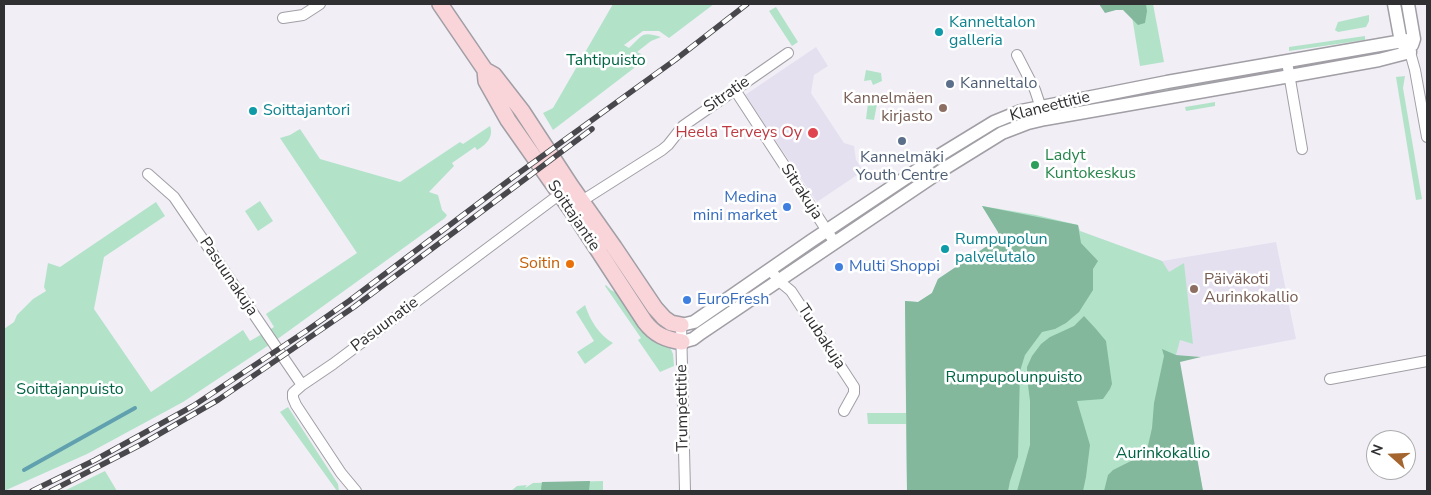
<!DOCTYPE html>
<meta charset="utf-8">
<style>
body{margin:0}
#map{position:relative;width:1431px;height:495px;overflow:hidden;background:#f1eef6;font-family:"Nunito Sans",sans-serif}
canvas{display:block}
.frame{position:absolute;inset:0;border:5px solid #302f32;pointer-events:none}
.north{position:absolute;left:1366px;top:430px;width:50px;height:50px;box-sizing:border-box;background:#fff;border:1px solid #acacad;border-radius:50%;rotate:290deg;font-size:14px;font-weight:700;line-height:20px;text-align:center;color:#302f32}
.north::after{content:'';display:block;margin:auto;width:18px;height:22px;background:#a5652e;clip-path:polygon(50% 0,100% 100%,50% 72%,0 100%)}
</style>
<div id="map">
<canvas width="1431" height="495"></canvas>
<div class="frame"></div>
<div class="north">N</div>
</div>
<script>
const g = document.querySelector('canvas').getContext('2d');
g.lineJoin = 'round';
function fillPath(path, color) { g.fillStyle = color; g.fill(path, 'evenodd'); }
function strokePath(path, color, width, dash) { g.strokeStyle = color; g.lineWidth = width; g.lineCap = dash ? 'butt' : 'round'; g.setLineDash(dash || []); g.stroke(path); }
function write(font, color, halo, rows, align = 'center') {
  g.font = font + ' "Nunito Sans",sans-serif'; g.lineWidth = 5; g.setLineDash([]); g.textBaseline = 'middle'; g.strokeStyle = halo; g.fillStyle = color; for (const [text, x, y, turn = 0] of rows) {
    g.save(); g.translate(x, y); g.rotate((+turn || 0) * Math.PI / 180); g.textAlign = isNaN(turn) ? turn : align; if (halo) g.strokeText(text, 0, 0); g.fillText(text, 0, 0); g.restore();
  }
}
fillPath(new Path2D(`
 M816,47L828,66L814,75L811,93L844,143L854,146L856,160L863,171L817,202L745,95Z
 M1080,231L1162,261L1276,242L1296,339L1201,357L1176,355Z`), '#e5e0ef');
fillPath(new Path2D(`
 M613,4H714L669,38L659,31H643L624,45L629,48C643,35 641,31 661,37L651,41L637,52L645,56L642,62L553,130L543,113L553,108Z
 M1130,4H1153L1164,62L1140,66Z
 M776,7L798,42L792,46L769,11Z
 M1369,15V21L1366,27L1338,32L1335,30L1338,22Z
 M1365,36V40L1289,51V47Z
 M1373,53L1374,56L1304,68L1303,64Z
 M866,70L881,73L882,81L873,85L871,80L864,81Z
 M1264,72L1265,76L1161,93L1160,89Z
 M1405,76L1403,88L1422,199L1416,200L1396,77Z
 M1150,91L1151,97L1077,110L1076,103Z
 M1215,102V106L1186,111L1185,107Z
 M868,103L877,104L874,120L866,119Z
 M490,126C494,137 486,145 477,150L475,147L452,163L454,166L429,192L438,195L442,210L447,215L445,218L272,343L183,402L87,454L4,491V329L14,322L17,315L33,299L46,291L44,287L48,263L60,267L156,202L165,216L104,257L94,309L151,392L243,330L250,341L274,327L266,314L357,253L280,138L290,135L300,129L320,159L400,182L460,142L463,144Z
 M903,185L906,189L854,226L850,221Z
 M260,201L273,221L258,231L245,211Z
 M982,206L1036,215L1078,225L1080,231L1162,261L1169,272L1184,263L1193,344L1180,340L1176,355L1203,491H907L906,424H868L867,413H906L905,301L918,302L932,293L938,279L999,238L998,232Z
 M606,285L611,290L622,296L670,347L673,354L674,366L660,372L638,340L641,338L605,286Z
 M585,305C590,320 599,335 613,343L585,364L577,352L594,341L576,312Z
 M288,407L338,484L339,491H337L280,412Z
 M105,471L117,491H64Z
 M603,481V491H511L517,486L527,485L525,488L533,483Z`), '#b2e3c9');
fillPath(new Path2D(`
 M1099,4H1146L1147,11L1145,23L1138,25L1123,10H1116L1105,13Z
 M982,206L1078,225L1081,243L1098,261L1093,269V290L1079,312L1066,323L1055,329L1042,332L1025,355L1020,371L1018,457L1010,481L1008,491H907L905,301L918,302L932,293L938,279L999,238L998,232Z
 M1084,316L1096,329L1106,341L1112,384L1110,389L1103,399L1077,401L1090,445L1086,477L1083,491H1017L1030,445V401L1027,377V367L1032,356L1041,344L1050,337L1074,326Z
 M1162,349L1176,355L1201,357L1180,362L1203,491H1104L1108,475L1113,470L1141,456L1147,450L1152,428L1154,403L1164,356Z
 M590,481L589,491H542L541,489L542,482Z`), '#83b89d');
strokePath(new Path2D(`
 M24,470L135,408`), '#61a0ae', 4);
const minor = new Path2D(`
 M283,18L303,15L320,4
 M1410,52L1415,70L1427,137
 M1017,55L1035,90L1043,114
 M1287,62L1302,149
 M735,90L835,243
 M148,174L174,197L302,385
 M577,204L662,150L668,145L683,126L788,53
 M770,269L779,281L791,291L854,387V393L844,411
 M681,325L685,491
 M1330,379L1427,361
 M356,491L341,473L296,405L293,398V393L302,385L333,364L564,191`);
const tertiary = new Path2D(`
 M1394,4L1401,42L1405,47
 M1408,4L1414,39L1412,45
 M681,325L694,322L811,241L940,155L994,122L1021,111L1167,82L1414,39
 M682,342L693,339L701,333L947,167L1002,133L1028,123L1045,119L1290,76L1379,60L1410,52`);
const secondary = new Path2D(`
 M440,4L485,70L494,75L522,111L571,186L614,247L655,308L664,318L671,323L681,325
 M485,70L486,81L508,120L579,221L645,322C655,335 665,339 682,342`);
strokePath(minor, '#a19ea5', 12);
strokePath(tertiary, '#a19ea5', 15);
strokePath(secondary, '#a19ea5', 18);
strokePath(minor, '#fff', 10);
strokePath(tertiary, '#fff', 12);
strokePath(secondary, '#f9d5d9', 15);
const rail = new Path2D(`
 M32,491L95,460L193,406L306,331L349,301L512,178L675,60L747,4
 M51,491L142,444L218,400L354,307L592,129`);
strokePath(rail, '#49484c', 5.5);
strokePath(rail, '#fff', 4, [11]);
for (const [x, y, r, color] of [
 [939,32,5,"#0f9aa8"],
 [950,84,5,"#5c6f8a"],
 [943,108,5,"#8d6e63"],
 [253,111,5,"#0f9aa8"],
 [813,133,6,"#e0444e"],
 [902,141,5,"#5c6f8a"],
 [1035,165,5,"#2e9e5b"],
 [787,207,5,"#3f7fe0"],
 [945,249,5,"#0f9aa8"],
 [570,264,5,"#e8710a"],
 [839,267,5,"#3f7fe0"],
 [1194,289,5,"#8d6e63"],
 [687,300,5,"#3f7fe0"]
]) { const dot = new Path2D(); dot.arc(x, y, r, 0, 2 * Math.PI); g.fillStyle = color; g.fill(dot); strokePath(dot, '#fff', 2); }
write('16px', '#0d838f', '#fff', [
 ["Kanneltalon",949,23],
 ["galleria",949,41],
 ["Soittajantori",263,111],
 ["Rumpupolun",955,240],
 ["palvelutalo",955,258]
], 'left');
write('16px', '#006544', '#fff', [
 ["Tahtipuisto",606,61],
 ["Rumpupolunpuisto",1014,378],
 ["Soittajanpuisto",70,390],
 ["Aurinkokallio",1163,454]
]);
write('16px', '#4e5e75', '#fff', [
 ["Kanneltalo",960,84],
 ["Kannelmäki",902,158,"center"],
 ["Youth Centre",902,176,"center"]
], 'left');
write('16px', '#302f32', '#fff', [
 ["Sitratie",727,95,-35],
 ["Klaneettitie",1050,107,-14],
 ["Sitrakuja",801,192,57],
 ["Soittajantie",573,216,56],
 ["Pasuunakuja",228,277,56],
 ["Pasuunatie",385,325,-37],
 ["Tuubakuja",821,337,57],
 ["Trumpettitie",683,408,-91]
]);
write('16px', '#785e54', '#fff', [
 ["Kannelmäen",933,99],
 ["kirjasto",933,117],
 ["Päiväkoti",1204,280,"left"],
 ["Aurinkokallio",1204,298,"left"]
], 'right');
write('16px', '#be3a42', '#fff', [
 ["Heela Terveys Oy",802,133]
], 'right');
write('16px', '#27864d', '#fff', [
 ["Ladyt",1045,156],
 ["Kuntokeskus",1045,174]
], 'left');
write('16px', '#366cbe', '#fff', [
 ["Medina",777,198,"right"],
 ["mini market",777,216,"right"],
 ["Multi Shoppi",849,267],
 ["EuroFresh",697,300]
], 'left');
write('16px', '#c56008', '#fff', [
 ["Soitin",560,264]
], 'right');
</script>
